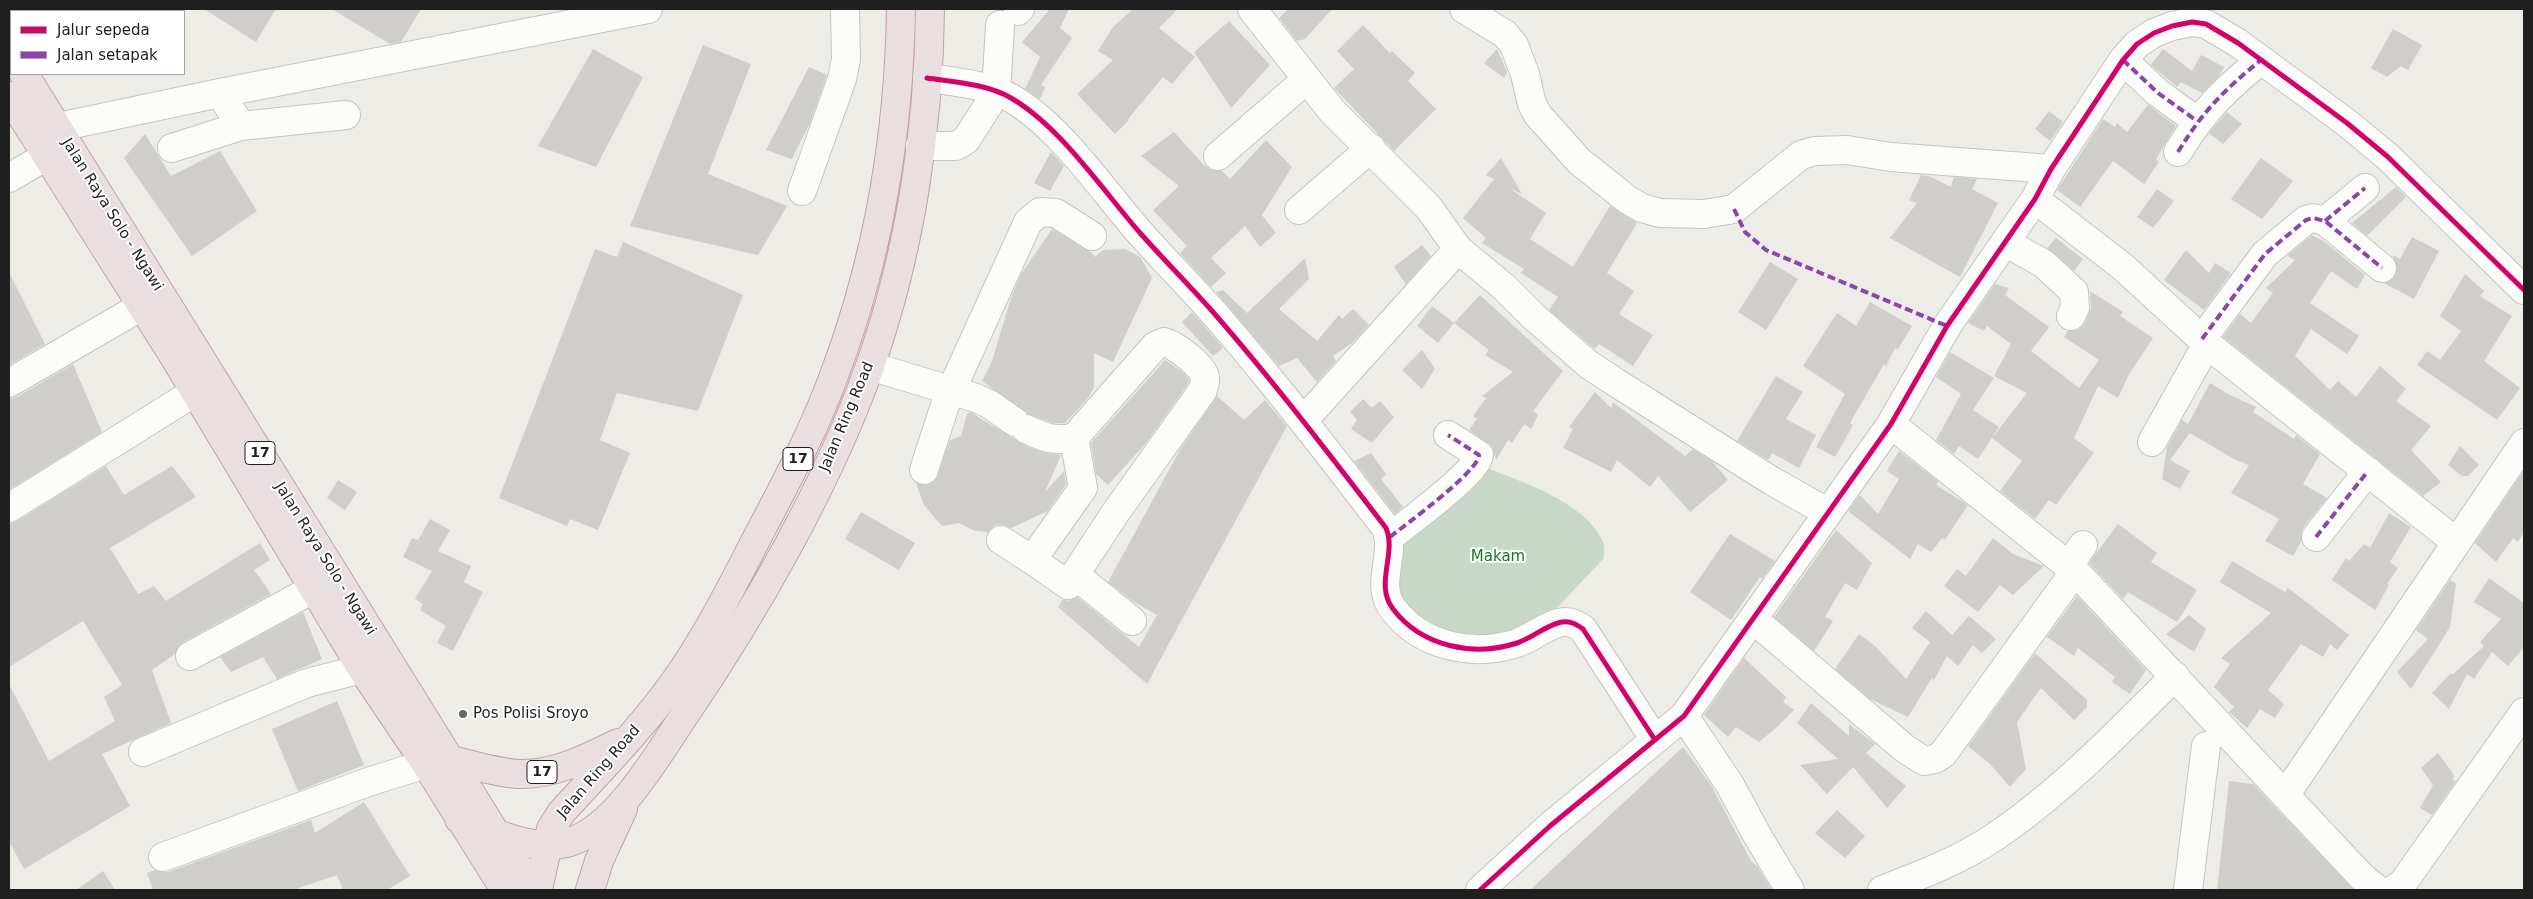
<!DOCTYPE html>
<style>
body{margin:0}
#map{position:relative;width:2533px;height:899px;overflow:hidden;background:#edece7;font-family:"DejaVu Sans",sans-serif}
canvas{display:block}
.frame{position:absolute;inset:0;border:10px solid #1f1f1f;pointer-events:none}
.legend{position:absolute;left:10px;top:10px;width:175px;height:65px;box-sizing:border-box;background:#fff;border:1px solid #a5a5a5;margin:0;padding:6px 9px;list-style:none;font-size:15px;color:#1f1f1f}
.legend li{display:flex;align-items:center;gap:10px;height:25px}
.legend b{width:25px;border:1px solid #a5a5a5}
</style>
<div id="map">
<canvas width="2533" height="899"></canvas>
<div class="frame"></div>
<ul class="legend">
<li><b style="height:6px;background:#d6006c"></b>Jalur sepeda</li>
<li><b style="height:6px;background:#8e44ad"></b>Jalan setapak</li>
</ul>
</div>
<script>
const g = document.querySelector('canvas').getContext('2d');
g.lineJoin = 'round';
function fillPath(path, color) { g.fillStyle = color; g.fill(path, 'evenodd'); }
function strokePath(path, color, width, dash) { g.strokeStyle = color; g.lineWidth = width; g.lineCap = dash ? 'butt' : 'round'; g.setLineDash(dash || []); g.stroke(path); }
function write(font, color, halo, rows, align = 'center') {
  g.font = font + ' "DejaVu Sans",sans-serif'; g.lineWidth = 4; g.setLineDash([]); g.textBaseline = 'middle'; g.strokeStyle = halo; g.fillStyle = color; for (const [text, x, y, turn = 0] of rows) {
    g.save(); g.translate(x, y); g.rotate((+turn || 0) * Math.PI / 180); g.textAlign = isNaN(turn) ? turn : align; if (halo) g.strokeText(text, 0, 0); g.fillText(text, 0, 0); g.restore();
  }
}
fillPath(new Path2D(`
 M1484,467C1522,482 1586,502 1603,542C1605,546 1604,553 1604,558L1550,615L1527,631L1451,638L1396,601L1397,542Z`), '#c7d8c8');
fillPath(new Path2D(`
 M204,9H276L256,42Z
 M332,9H421L401,42L390,44Z
 M1050,9H1069L1060,28L1072,38L1041,85L1045,87L1040,99L1025,89L1040,57L1022,42Z
 M1133,9H1178L1159,28L1195,57L1172,84L1163,77L1128,119L1129,120L1115,134L1077,94L1113,60L1098,51L1113,27Z
 M1288,9H1332L1305,39L1297,41L1279,18Z
 M1229,21L1270,65L1231,108L1194,52Z
 M1363,25L1390,53L1392,51L1415,73L1408,81L1436,109L1394,151L1334,88L1354,69L1337,51Z
 M2393,29L2422,45L2408,70L2401,66L2387,77L2371,68Z
 M703,45L751,64L708,174L787,206L758,255L630,226Z
 M593,49L643,77L596,167L538,146Z
 M1497,49L1507,72L1504,78L1484,63Z
 M2163,49L2192,71L2201,55L2224,67L2219,76L2202,93L2181,82L2177,87L2151,65Z
 M809,67L827,75L810,123L792,159L766,150Z
 M2148,105L2176,126L2156,159L2159,162L2144,184L2113,161L2080,207L2057,190L2103,119L2115,127L2117,123L2127,132Z
 M2049,111L2063,122L2050,141L2035,129Z
 M2227,112L2242,124L2223,144L2209,133Z
 M1174,132L1203,164L1213,171H1222L1230,179L1266,140L1292,167L1262,215L1276,233L1260,247L1245,226L1211,258L1226,273L1211,287L1180,253L1187,246L1153,210L1179,186L1141,156Z
 M145,134L171,176L220,151L257,211L192,256L124,158Z
 M1051,152L1064,166L1050,191L1034,183Z
 M1501,158L1522,194L1509,188L1546,213L1530,239L1573,267L1610,206L1637,223L1607,273L1634,291L1619,314L1653,335L1633,366L1599,344L1595,349L1549,310L1558,297L1521,273L1524,269L1482,243L1486,238L1463,218L1494,179L1486,175Z
 M2261,158L2293,181L2262,219L2231,199Z
 M1921,175L1929,176L1951,187L1954,177L1977,179L1972,189L1998,203L1960,277L1890,238L1917,203L1909,200Z
 M2396,187L2406,197L2367,236L2352,223Z
 M2157,189L2174,201L2153,228L2137,217Z
 M1052,229L1090,251L1095,257L1103,250L1125,249L1140,257L1152,278L1113,362L1094,353V387L1089,397L1065,423H1052L1028,414L982,381L992,361L1011,298L1021,274Z
 M2312,235L2325,242L2365,275L2357,289L2331,271L2310,303L2359,336L2347,354L2311,329L2295,356L2330,390L2338,381L2356,397L2380,366L2406,389L2396,401L2431,426L2411,450L2441,482L2423,496L2223,337L2240,314L2251,323L2273,293L2266,288L2295,260L2287,256Z
 M2412,237L2439,251L2414,299L2384,283L2394,278L2397,271L2393,255L2400,259Z
 M2056,238L2083,259L2074,271L2047,248Z
 M623,242L743,295L698,411L617,393L600,440L630,453L598,530L570,519L567,526L499,498L595,249L617,257Z
 M1422,245L1431,256L1406,284L1394,267Z
 M2186,250L2209,273L2215,263L2231,273L2204,310L2164,280Z
 M1305,258L1309,279L1279,309L1317,341L1339,315L1342,319L1353,309L1369,325L1352,343L1333,356L1336,361L1317,382L1297,358L1279,366L1216,292L1223,290L1247,313Z
 M1770,262L1798,279L1766,330L1738,312Z
 M9,272L45,344L9,365Z
 M2465,274L2484,291L2480,296L2512,316L2484,361L2520,388L2497,420L2417,365L2427,351L2440,360L2461,331L2440,316Z
 M1995,284L2009,288L2005,295L2049,327L2031,351L2079,388L2099,360L2064,337L2068,331L2079,329L2085,323L2091,308L2090,291L2123,312L2120,316L2153,338L2129,374L2118,398L2098,386L2074,438L2094,453L2056,505L2049,500L2035,519L2000,491L2022,461L1992,438L2027,393L1994,376L2011,344L1987,326L1984,331L1968,323Z
 M1480,295L1563,371L1533,411L1538,415L1531,429L1524,424L1512,443L1508,440L1496,460L1492,447L1469,430L1477,419L1473,416L1486,398L1482,396L1513,372L1485,355L1489,350L1454,323Z
 M1870,302L1912,326L1898,349L1895,348L1886,366L1884,364L1850,423L1853,425L1835,457L1816,447L1845,394L1803,366L1837,313L1856,326Z
 M1432,306L1454,323L1438,343L1417,326Z
 M1192,312L1223,348L1213,356L1182,322Z
 M1422,350L1435,369L1422,389L1402,370Z
 M1950,352L1994,378L1973,410L1999,427L1978,459L1959,446L1954,454L1936,440L1961,394L1936,377Z
 M1165,360L1184,373L1189,380L1188,384L1146,443L1108,485L1096,474L1091,443Z
 M73,364L102,432L9,490V399L17,397Z
 M1776,376L1803,392L1786,419L1816,435L1799,468L1772,453L1768,460L1737,441Z
 M2210,383L2230,395L2256,407L2253,412L2294,439L2296,435L2320,454L2303,484L2327,498L2303,528L2301,535V542L2293,556L2265,541L2279,519L2231,493L2249,465L2234,459L2190,433L2170,460L2190,471L2180,489L2162,479L2167,447L2182,420L2188,424Z
 M1595,392L1611,408L1613,402L1685,456L1693,449L1712,461L1728,480L1690,512L1658,476L1650,487L1617,460L1611,472L1563,448L1573,429L1569,427Z
 M1217,396L1244,420L1265,400L1287,426L1147,684L1058,607L1063,599L1067,601L1077,597L1139,647L1157,615L1134,602L1108,582L1181,448Z
 M1363,399L1372,408L1380,401L1394,417L1372,443L1351,429L1357,420L1350,412Z
 M970,412L1026,446L1045,453L1061,455L1045,492L1064,471L1066,484L1048,511L1011,528L1002,524L994,526L988,532L975,531L959,523L942,526L924,505L916,483L927,485L935,481L950,440L961,436L967,414Z
 M2460,446L2479,465L2468,476H2462L2448,465Z
 M1899,451L1938,481L1936,485L1968,505L1945,540L1942,538L1931,552L1918,544L1910,559L1848,511L1860,495L1878,514L1899,479L1887,471Z
 M1371,453L1386,474L1381,479L1403,507L1395,514L1354,461Z
 M106,466L124,495L172,466L196,497L110,548L138,594L154,586L166,601L260,543L270,560L254,570L271,594L183,642L175,654L152,670L171,723L102,754L130,806L24,869L9,841V684L49,761L115,721L104,697L122,685L83,621L9,667V524L17,521Z
 M2524,470V532L2518,542L2513,538L2496,562L2475,543Z
 M338,480L357,492L345,510L327,498Z
 M861,512L915,543L899,570L845,539Z
 M2389,513L2411,527L2390,562L2398,568L2387,584L2389,585L2375,610L2332,580L2346,558L2349,561L2364,544L2370,548Z
 M430,519L450,530L438,551L471,566L464,582L483,592L453,651L437,643L446,626L420,610L423,604L415,599L432,571L403,557L412,538L418,540Z
 M2118,524L2157,553L2151,562L2197,590L2177,622L2128,592L2123,599L2089,563Z
 M1836,530L1872,563L1857,590L1845,583L1825,617L1833,621L1814,651L1774,617Z
 M1730,534L1775,561L1762,579L1760,577L1731,620L1690,592Z
 M1993,538L2013,554L2044,566L2013,595L2000,585L1978,612L1944,586L1957,569L1966,576Z
 M2232,561L2285,592L2288,588L2349,635L2337,650L2330,644L2323,657L2301,644L2268,690L2284,704L2275,718L2260,709L2247,728L2229,712L2234,707L2214,687L2230,664L2221,658L2271,613L2220,582Z
 M2489,578L2524,603V647L2508,666L2492,652L2474,679L2467,674L2449,709L2432,693L2451,673L2452,675L2484,646L2480,642L2501,619L2474,602Z
 M2450,580L2456,584L2450,627L2411,689L2397,672L2428,639L2416,630Z
 M2077,596L2146,670L2130,694L2112,682L2115,677L2078,648L2074,656L2047,637Z
 M1926,611L1952,635L1969,616L1996,639L1982,653L1973,645L1958,666L1947,656L1934,680L1932,678L1908,717L1870,699L1835,669L1859,634L1875,646L1906,679L1930,642L1912,628Z
 M303,612L322,659L277,679L263,657L231,672L220,657Z
 M2189,615L2206,629L2194,652L2166,634Z
 M2035,653L2087,700V707L2074,720L2041,688L2017,722L2026,769L2010,787L1990,764L1968,746Z
 M1744,658L1786,697L1783,702L1794,710L1776,728L1759,742L1736,727L1728,737L1704,715Z
 M337,701L364,765L298,791L272,729Z
 M1811,703L1849,736V724L1875,744L1866,753L1906,786L1887,808L1853,767L1827,794L1800,765L1838,759L1797,723Z
 M1683,747L1711,785L1751,861L1758,867L1772,890H1530Z
 M2438,753L2454,775L2453,780L2456,781L2432,815L2420,808L2433,785L2421,768Z
 M2229,781L2253,784L2354,890H2217Z
 M364,802L410,876L387,890H343L337,875L293,890H153L147,873L155,870L168,872L311,820L315,833Z
 M1837,810L1865,836L1845,858L1815,833Z
 M103,871L115,890H76Z`), '#d0ceca');
const minor = new Path2D(`
 M24,9L25,11
 M1252,9L1332,111L1429,208L1458,249L1504,287L1533,316L1588,364L1615,382L1772,481L1827,512
 M1464,9L1505,34L1514,45L1525,74L1532,104L1538,115L1579,161L1628,200L1642,208L1660,213L1704,214L1734,209L1801,155L1815,151L1847,150L1891,157L2051,169
 M1018,11L1020,9
 M2123,60L2158,93L2197,121
 M927,78C954,82 987,84 1011,98C1061,127 1103,191 1141,234C1165,261 1190,286 1213,312C1274,382 1330,455 1386,528C1397,554 1374,584 1393,609C1422,647 1474,657 1517,643C1532,638 1544,627 1558,623C1568,620 1575,623 1583,629L1655,740
 M220,93L241,126L346,115
 M35,132L220,93L648,9
 M920,146H956L966,140L996,93L1000,25
 M172,148L241,126
 M2178,152C2203,111 2224,90 2261,60
 M1218,156L1307,79
 M9,178L67,144
 M802,191L842,79L846,59L845,9
 M2035,199L2123,267L2207,344L2456,542
 M1299,210L1371,148
 M2325,221L2365,188
 M2005,242L2044,264L2074,292L2075,308L2071,316
 M2202,339L2265,254L2306,220L2313,218L2325,221L2382,268
 M870,366L976,398L989,404L1015,422
 M9,383L142,306
 M1303,421L1458,249
 M1891,424L2075,571L2362,877L2378,890
 M1026,429C1045,438 1053,441 1074,438L1155,346L1164,342C1175,345 1204,366 1205,378C1206,382 1203,387 1203,390L1116,512L1068,585L1032,560L1083,488L1074,438
 M2152,442L2207,344
 M924,470L946,402L1028,222L1040,212L1056,213L1092,236
 M9,508L195,392
 M1390,537C1405,525 1479,471 1479,455L1448,435
 M2316,537L2368,471
 M1001,540L1032,560
 M2068,566L2083,545
 M1075,575L1132,621
 M1753,619L1904,748L1924,761L1935,759L1943,754L2075,571
 M190,656L313,589
 M1684,716L1730,785L1757,835L1790,890
 M143,752L307,683L362,669
 M2286,794L2524,443
 M163,857L371,781L426,764L450,760
 M1480,890L1550,826L1684,716L1891,424L1947,326L2035,199L2051,169L2123,60L2137,44L2154,33L2172,26L2192,22L2206,24L2238,43L2347,123L2388,157L2524,290
 M1882,890C1921,875 1961,860 1996,836C2062,791 2118,733 2175,676
 M2188,890L2206,746
 M2393,890L2402,884L2410,873L2524,712`);
const highway = new Path2D(`
 M9,50L11,54
 M24,74L496,834L534,890
 M9,96L173,355L362,669L426,764L505,890
 M451,760C473,765 497,773 519,774C554,775 588,758 618,743
 M459,819C494,832 532,853 570,842C616,827 656,758 682,719C753,615 828,485 870,366C910,253 929,128 930,9
 M538,890L551,829L561,813C599,771 640,730 673,684C707,637 733,584 760,532C788,479 816,426 836,370C879,254 899,132 901,9
 M590,890L599,861L623,809`);
strokePath(minor, '#c4c4c2', 30);
strokePath(highway, '#c1a1a7', 30);
strokePath(minor, '#fcfcfb', 28);
strokePath(highway, '#eadfe0', 28);
strokePath(new Path2D(`
 M2123,60L2158,93L2197,121
 M2178,152C2203,111 2224,90 2261,60
 M1734,209L1745,232L1766,250L1947,326
 M2325,221L2365,188
 M2202,339L2265,254L2306,220L2313,218L2325,221L2382,268
 M1390,537C1405,525 1479,471 1479,455L1448,435
 M2316,537L2368,471`), '#8e44ad', 4, [8, 4]);
strokePath(new Path2D(`
 M927,78C954,82 987,84 1011,98C1061,127 1103,191 1141,234C1165,261 1190,286 1213,312C1274,382 1330,455 1386,528C1397,554 1374,584 1393,609C1422,647 1474,657 1517,643C1532,638 1544,627 1558,623C1568,620 1575,623 1583,629L1655,740
 M1480,890L1550,826L1684,716L1891,424L1947,326L2035,199L2051,169L2123,60L2137,44L2154,33L2172,26L2192,22L2206,24L2238,43L2347,123L2388,157L2524,290`), '#d6006c', 5);
for (const [x, y, r, color] of [
 [463,714,5,"#676765"]
]) { const dot = new Path2D(); dot.arc(x, y, r, 0, 2 * Math.PI); g.fillStyle = color; g.fill(dot); strokePath(dot, '#fff', 2); }
for (const [x, y, w] of [
 [260,453,30],
 [798,459,30],
 [542,772,30]
]) { const box = new Path2D(); box.roundRect(x - w / 2, y - 11.5, w, 23, 4); g.fillStyle = '#fff'; g.fill(box); strokePath(box, '#1f1f1f', 1); }
write('bold 14px', '#1f1f1f', null, [
 ["17",260,453],
 ["17",798,459],
 ["17",542,772]
]);
write('15px', '#1f1f1f', '#fff', [
 ["Jalan Raya Solo - Ngawi",112,215,58],
 ["Jalan Ring Road",847,417,-67],
 ["Jalan Raya Solo - Ngawi",325,559,58],
 ["Jalan Ring Road",599,772,-49]
]);
write('15px', '#117821', '#fff', [
 ["Makam",1498,557]
]);
write('15px', '#1f1f1f', '#fff', [
 ["Pos Polisi Sroyo",473,714]
], 'left');
</script>
